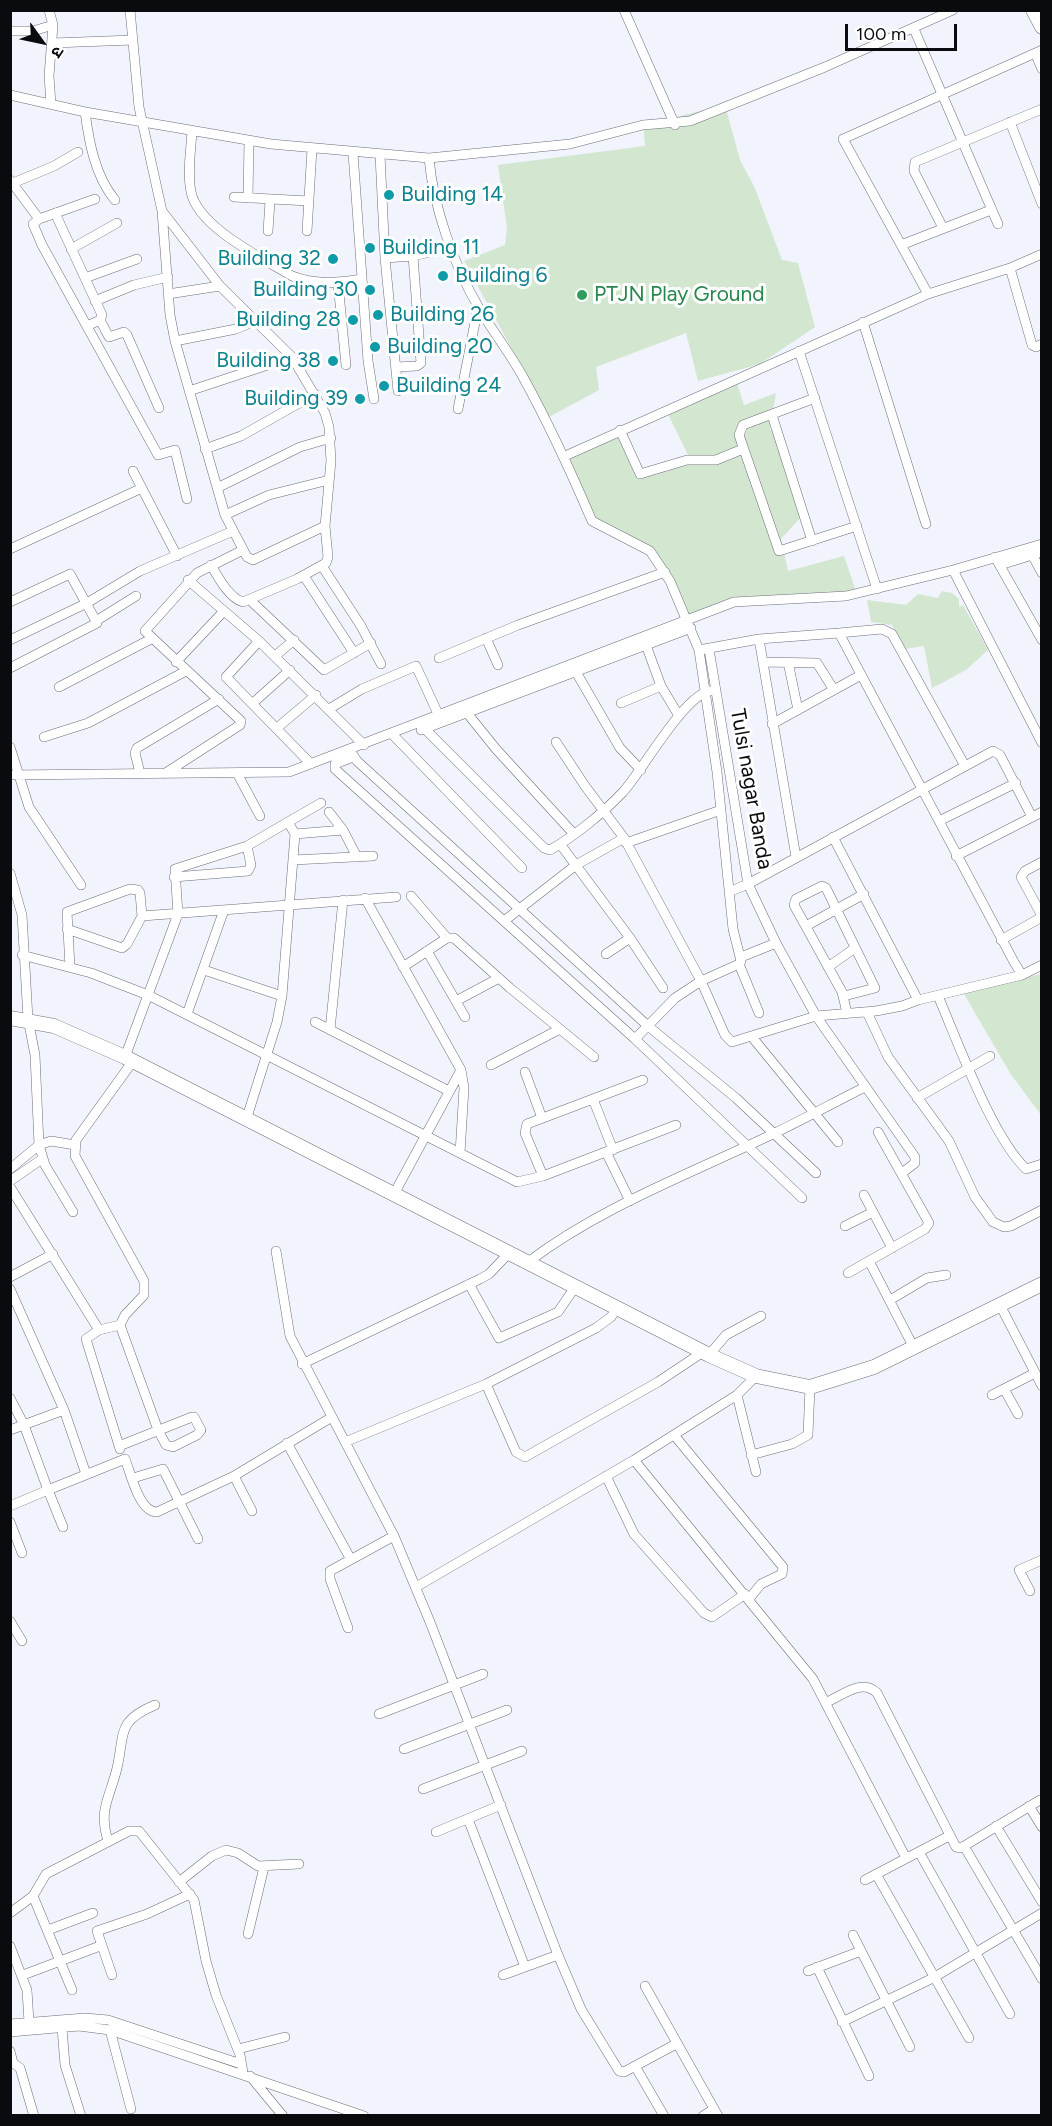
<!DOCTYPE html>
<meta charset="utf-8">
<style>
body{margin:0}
#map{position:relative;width:1052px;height:2126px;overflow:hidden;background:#f1f3fd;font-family:Figtree,"Noto Sans Devanagari",sans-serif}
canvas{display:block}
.frame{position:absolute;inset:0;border:12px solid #0a0b0f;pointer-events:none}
.north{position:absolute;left:12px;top:12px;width:60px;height:60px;-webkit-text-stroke:4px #fff;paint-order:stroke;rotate:123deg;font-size:16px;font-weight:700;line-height:24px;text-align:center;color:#0a0b0f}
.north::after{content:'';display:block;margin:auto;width:21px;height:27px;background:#0a0b0f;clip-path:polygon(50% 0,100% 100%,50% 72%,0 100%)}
.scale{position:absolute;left:845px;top:24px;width:112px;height:27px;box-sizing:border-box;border:3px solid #0a0b0f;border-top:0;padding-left:8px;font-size:18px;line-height:21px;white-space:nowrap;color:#0a0b0f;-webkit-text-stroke:4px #fff;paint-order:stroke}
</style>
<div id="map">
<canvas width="1052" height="2126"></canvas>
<div class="frame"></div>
<div class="north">उ</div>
<div class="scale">100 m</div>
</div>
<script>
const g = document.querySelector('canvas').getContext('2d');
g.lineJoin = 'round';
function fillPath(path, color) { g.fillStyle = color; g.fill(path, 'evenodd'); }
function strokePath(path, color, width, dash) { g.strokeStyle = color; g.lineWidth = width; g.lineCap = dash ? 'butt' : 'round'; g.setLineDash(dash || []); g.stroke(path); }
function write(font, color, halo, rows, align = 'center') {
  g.font = font + ' Figtree,sans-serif'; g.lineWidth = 6; g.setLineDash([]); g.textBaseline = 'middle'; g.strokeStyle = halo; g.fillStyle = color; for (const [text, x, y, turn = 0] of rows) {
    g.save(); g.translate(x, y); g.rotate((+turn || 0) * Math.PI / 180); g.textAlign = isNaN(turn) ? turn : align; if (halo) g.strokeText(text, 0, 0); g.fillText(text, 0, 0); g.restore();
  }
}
fillPath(new Path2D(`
 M725,105L740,160L754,186L782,260L798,263L815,327L760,364L698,381L686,333L596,367L599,390L549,417L464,261L505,245L507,228L498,165L645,146L643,125Z
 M736,380L744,405L776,393L770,429L778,437L802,516L781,539L788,571L844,556L855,588L849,593L734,602L688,620L650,551L592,521L565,456L616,432L636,477L688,455L666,410Z
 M942,591L952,593L959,599V607L963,605L988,650L966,670L932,688L924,646L905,649L892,625L871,622L867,600L906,605L918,594L938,598Z
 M1041,974V1115L1010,1073L964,994Z`), '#d3e7d0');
const street = new Path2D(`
 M49,10L53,25L49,76L51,104
 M130,10L139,107L162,211L220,286L292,357L325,413L329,427L331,461L325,526L328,557L326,563L297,579L243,602C229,598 218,577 211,565
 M624,10L675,125
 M914,29L998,224
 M10,31H33L53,25
 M53,43L133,40
 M1035,53L1042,69
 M10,95L85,112L271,144L429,158L570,144L643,125L690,121L825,67L953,10
 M85,112C89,142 95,176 115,200
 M1010,122L1042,204
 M192,131C191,150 187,172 191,192C198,227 262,258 292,276C315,285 338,283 362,279
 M353,153L368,361L374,399
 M380,155L385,258L398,391
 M429,158C433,206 454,266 479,308C493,332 510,353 523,377C549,424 571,472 592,521L650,551L670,581L699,650L759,639L839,633L1014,962L1022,975L1042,965
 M10,180L39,219
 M13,183L54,166L78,152
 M234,197L309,201
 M248,198L249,141
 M95,199L39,219L33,224L42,245L158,455L175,450L187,499
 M162,211L170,315L175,341L225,515L247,557L253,560L325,526
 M55,213L102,315L100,320L87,326
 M943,228L914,171L915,162L1042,109
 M268,231L270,201
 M307,231L312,149
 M901,245L991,210
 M71,249L117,223
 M385,258L413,256L451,247
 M1010,268L1032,345L1036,347L1042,344
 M85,278L137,259
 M338,283L346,365
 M168,294L220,286
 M928,294L843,139L1042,50
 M95,301L134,285L168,277
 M100,320L109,337L124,332L127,335L159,408
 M863,322L926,524
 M175,341L236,329L257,320
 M799,351L877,589
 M396,367L417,366L421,363L413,256
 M189,391L292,357
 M815,398L743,425L739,435L779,551L857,526
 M458,409L478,307
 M772,415L812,541
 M620,430L640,474L687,460H716L743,449
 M205,449L241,436L315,394
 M565,456L928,294L1010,268L1042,254
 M133,471L177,556
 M217,488L300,447L331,438
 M225,515L269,495L329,480
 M10,549L142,488
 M1029,549L1042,573
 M995,557L1042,640
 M1000,565L1042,552
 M322,566L361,626L381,664
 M953,570L1042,743
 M304,576L354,653
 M188,580L259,641L364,745
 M250,600L324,670L371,643
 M10,602L70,574L97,623L10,668
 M96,621L136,596
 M839,633L882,629L892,634L965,766
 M486,638L498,665
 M759,639L796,857
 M10,640L87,603L140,571L233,531
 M259,641L226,677L311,764
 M646,645L661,686L679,716
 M709,649L748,884L993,751L1000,755L1032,817
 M275,656L294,640
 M439,658L518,625L665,572
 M176,662L223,612
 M763,662L817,663L834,690
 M788,662L798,710
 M576,672L620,748L641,770
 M59,687L151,639
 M253,703L290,670
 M621,703L661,686
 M329,709L362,689L416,666L439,716
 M467,713L496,749L573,833
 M772,724L861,675
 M277,728L316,695
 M421,730L691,628
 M426,730L544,848L550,850C575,836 603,813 623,792C642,771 685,694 710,691
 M392,734L522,868
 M44,737L88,723L186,671
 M556,742L585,786L624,838L701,981L725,1035L732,1042L816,1016L876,1011L902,1006L918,1000L1022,975
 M10,747L29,807L81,885
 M351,752L357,761L648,1026L736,1098L816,1173
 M353,757L335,764V769L635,1039L802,1198
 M140,773L135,753L137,748L219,699
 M237,773L260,816
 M164,774L240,725L241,721L145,631L197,573L243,550
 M10,775L289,772L734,602L846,596L953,570L1042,544
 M329,812L343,830L357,857
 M939,821L1016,783
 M295,834L343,830
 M833,837L918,1000
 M626,843L721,810
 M560,844L630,938L663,988
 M956,856L1042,812
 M293,860L373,856
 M1042,862L1025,871L1021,877L1042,916
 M10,873L22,915L28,1019L35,1055L39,1145L10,1169
 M174,877L248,871L251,865L247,846
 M729,892L748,884L776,943L816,1016L915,1157V1163L902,1173
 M411,896L447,938
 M365,898L461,1070L394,1194
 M504,921L576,865L624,838
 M806,926L864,894
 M67,929L122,948L127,944L142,916
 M1001,940L1042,917
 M427,951L465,1017
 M606,954L630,938
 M22,955L91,973L148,995L517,1182L543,1176L676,1125
 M741,957L776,943
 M739,964L759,1013
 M70,967L67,912L130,889L138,890L140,893L142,916L396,897
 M403,967L447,938H454L510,988L594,1057
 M828,967L855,948
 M204,970L282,996
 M844,996L875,988L826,888L822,886L796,899L794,905L842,992L847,1013
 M938,996C958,1042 991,1135 1026,1169L1042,1164
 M456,1001L499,978
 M867,1012L888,1057L949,1141L975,1197L993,1222L1004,1227L1011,1226L1042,1210
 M187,1014L224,910
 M315,1022L449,1091
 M330,1030L343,900
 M752,1037L838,1142
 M635,1039L675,998L701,981L739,964L741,961L733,929L717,772L699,650
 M125,1057L178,914L175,869L247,846L288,822
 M491,1065L560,1029
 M525,1072L542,1118
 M917,1098L990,1056
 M593,1099L613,1150
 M247,1117L277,1022L282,996L295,834L288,822L321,803
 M606,1152L630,1201
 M460,1153L464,1088L461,1070
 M543,1176L525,1133L527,1124L643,1080
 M10,1181L42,1159
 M10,1187L99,1330
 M864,1195L892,1248
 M73,1212L45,1165L39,1145L51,1141L75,1145
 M845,1226L873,1212
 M276,1251L290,1336L394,1536L430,1622L558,1955L581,2009L619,2071L624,2072L676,2044
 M869,1261L914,1348
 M528,1262C602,1206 692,1173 775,1133C806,1118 835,1102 865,1087
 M848,1273L925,1229L929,1223L878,1132
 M10,1277L53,1254
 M469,1284L499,1338L558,1312L575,1287
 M10,1289L64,1410L10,1430
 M890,1300L927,1278L946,1275
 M1000,1305L1042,1386
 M120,1325L99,1330L86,1339L120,1449
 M709,1355L726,1335L761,1316
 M302,1364L480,1279L489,1274L509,1253
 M486,1384L516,1452L525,1457L658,1382L703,1352
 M1004,1389L1018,1414
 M737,1395L756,1472
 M992,1395L1035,1373
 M10,1398L24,1425L48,1490L10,1506
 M64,1410L86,1474
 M674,1435L783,1567L782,1574L761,1584L749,1599
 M345,1442L486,1384L596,1328L611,1317L617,1308
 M287,1443L350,1558
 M119,1446L192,1417H194L201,1430L197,1435L173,1447L166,1445L158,1430L120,1325L125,1315L144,1295V1281L75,1156L76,1140L133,1061
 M751,1455L792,1444L808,1435L810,1387
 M634,1460L813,1679L906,1858
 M234,1476L252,1511
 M606,1476L634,1534L704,1613L712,1617L745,1594
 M133,1478L163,1469L198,1539
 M10,1522L22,1553
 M63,1527L48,1490L125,1459C131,1474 139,1512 157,1512L234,1476L332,1417
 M416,1587L634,1460L737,1395L756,1376
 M1030,1591L1019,1570L1042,1560
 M10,1621L22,1641
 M348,1628L330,1579V1571L394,1536
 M827,1702C843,1695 862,1678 877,1693L956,1847L961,1848L1040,1800
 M379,1714L483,1674
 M404,1749L507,1710
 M423,1789L522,1751
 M1029,1806L1042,1827
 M468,1819L525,1967
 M996,1826L1042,1902
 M436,1832L501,1805
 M108,1841C98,1809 110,1798 117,1768C125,1734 116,1721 155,1705
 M964,1846L1042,1979
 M919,1852L1010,2014
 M876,1874L969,2038
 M865,1880L949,1836
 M179,1882L212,1856L226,1850L238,1853L258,1866L299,1864
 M33,1896L72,1990
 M10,1913L33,1896L46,1874L129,1831H139L194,1900L206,1961L216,1995L240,2055L243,2072
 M48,1930L93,1913
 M248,1934L264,1867
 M853,1935L910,2047
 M10,1946L27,1990L29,2022
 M817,1967L869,2076
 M808,1971L861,1951
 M23,1975L100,1946
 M112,1975L97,1931L147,1914L190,1894
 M503,1975L558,1955
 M645,1986L718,2116
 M842,2022L933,1978L1042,1913
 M10,2024L85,2018L108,2020L241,2064
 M62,2028L65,2065L81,2116
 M110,2030L131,2109
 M10,2032L79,2026L110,2030L364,2116
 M238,2049L285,2037
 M10,2051L13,2063L20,2068L34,2116
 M635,2066L664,2116
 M250,2076L283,2116
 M703,2116L714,2109`);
const secondary = new Path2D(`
 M1033,10L1042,27
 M10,1018L54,1026L125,1057L709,1355L756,1376L810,1387L874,1367L1042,1284`);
strokePath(street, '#6c6e78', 10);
strokePath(secondary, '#6c6e78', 15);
strokePath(street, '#fff', 9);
strokePath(secondary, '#fff', 14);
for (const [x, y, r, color] of [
 [389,195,6,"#0f9aa8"],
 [370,248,6,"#0f9aa8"],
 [333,259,6,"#0f9aa8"],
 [443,276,6,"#0f9aa8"],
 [370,290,6,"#0f9aa8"],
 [582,295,6,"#2e9e5b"],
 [378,315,6,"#0f9aa8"],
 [353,320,6,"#0f9aa8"],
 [375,347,6,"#0f9aa8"],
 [333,361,6,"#0f9aa8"],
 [384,386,6,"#0f9aa8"],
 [360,399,6,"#0f9aa8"]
]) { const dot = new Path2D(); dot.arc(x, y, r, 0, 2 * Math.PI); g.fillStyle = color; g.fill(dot); strokePath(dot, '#fff', 2); }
write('21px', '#0d838f', '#fff', [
 ["Building 14",401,195],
 ["Building 11",382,248],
 ["Building 32",321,259,"right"],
 ["Building 6",455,276],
 ["Building 30",358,290,"right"],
 ["Building 26",390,315],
 ["Building 28",341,320,"right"],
 ["Building 20",387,347],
 ["Building 38",321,361,"right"],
 ["Building 24",396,386],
 ["Building 39",348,399,"right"]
], 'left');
write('21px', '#27864d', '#fff', [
 ["PTJN Play Ground",594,295]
], 'left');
write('21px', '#0a0b0f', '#fff', [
 ["Tulsi nagar Banda",751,789,80]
]);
</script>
